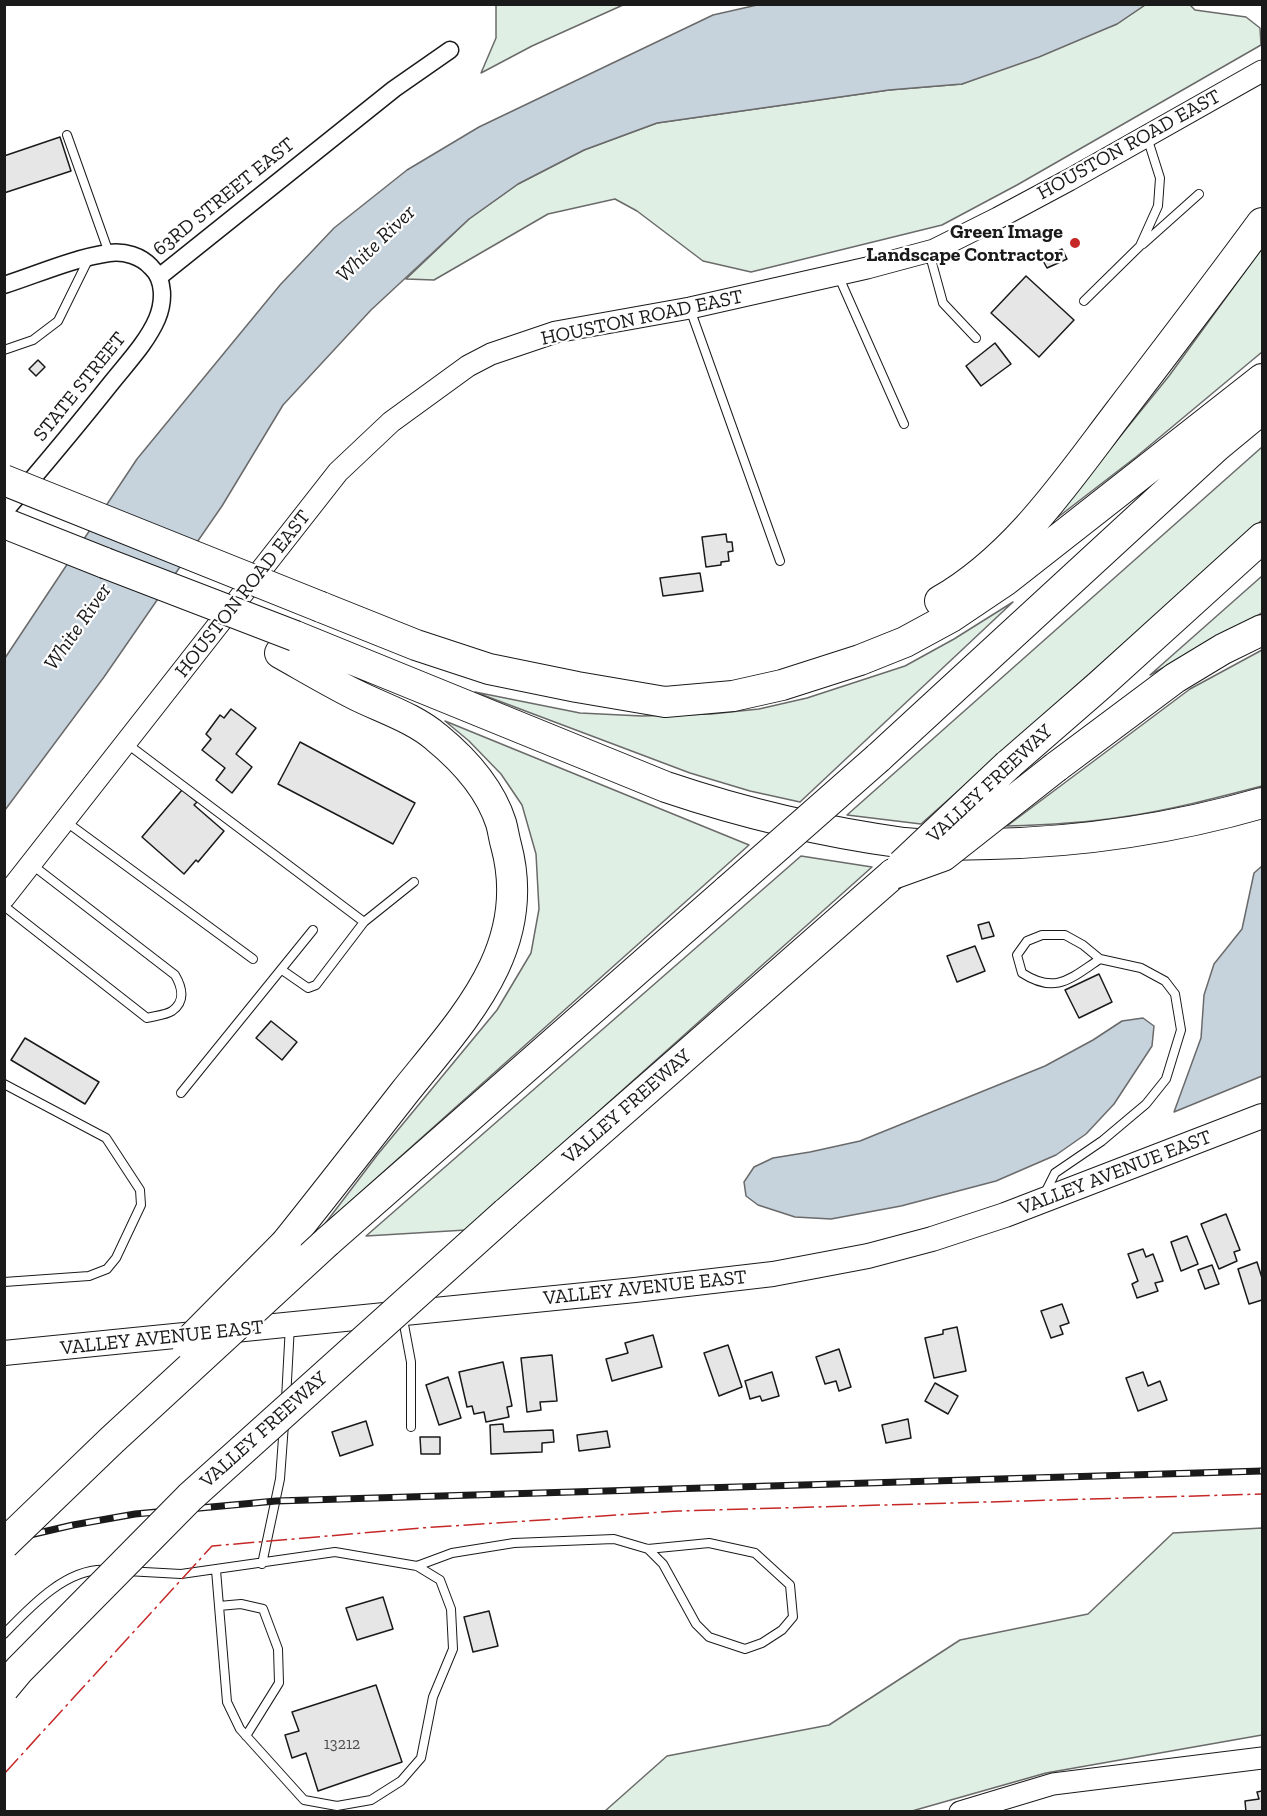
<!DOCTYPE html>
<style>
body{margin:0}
#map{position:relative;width:1267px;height:1816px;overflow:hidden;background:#fff;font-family:"Zilla Slab",serif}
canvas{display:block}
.frame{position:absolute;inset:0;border:6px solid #1a1a1a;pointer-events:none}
</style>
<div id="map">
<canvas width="1267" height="1816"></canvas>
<div class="frame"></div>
</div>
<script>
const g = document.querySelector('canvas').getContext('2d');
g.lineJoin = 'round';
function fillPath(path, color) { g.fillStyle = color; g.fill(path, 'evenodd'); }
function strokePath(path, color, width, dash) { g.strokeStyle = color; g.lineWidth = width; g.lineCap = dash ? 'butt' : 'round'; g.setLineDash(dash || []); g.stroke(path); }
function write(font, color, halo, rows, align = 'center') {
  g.font = font + ' "Zilla Slab",serif'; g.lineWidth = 4.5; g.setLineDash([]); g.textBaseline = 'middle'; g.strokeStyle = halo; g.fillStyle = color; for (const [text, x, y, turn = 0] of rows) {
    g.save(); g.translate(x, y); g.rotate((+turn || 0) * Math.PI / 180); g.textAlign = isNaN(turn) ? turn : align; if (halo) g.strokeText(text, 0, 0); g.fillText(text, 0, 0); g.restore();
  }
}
const green = new Path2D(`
 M496,5V4L623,5L532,46L481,73L496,38Z
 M1145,5H1190L1195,10L1246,17L1260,28L1261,45L1017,185L942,225L751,272L703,261L637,211L615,199L548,214L434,280L406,279L469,219L518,184L584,150L657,123L889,90L962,84L1117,24Z
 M1262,248V352L1136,457L1049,524L1169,376Z
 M1262,447V520L921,824L847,815Z
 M1262,576V613L1150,675Z
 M1013,602L800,802L750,791L690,773L475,692L580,713L642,716L711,714L759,709L807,698L905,666L954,639Z
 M1262,650V786C1216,798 1170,810 1122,817C1084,823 1046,825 1007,826L1190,689Z
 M445,721L749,845L324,1225L378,1154L497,1010L531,953L539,909L536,854L522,805L501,774L469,741Z
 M801,856L872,867L466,1230L366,1236Z
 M1262,1528V1735L1046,1773L912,1811H605L667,1756L829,1725L960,1640L1088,1614L1173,1533Z`);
fillPath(green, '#e0efe3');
strokePath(green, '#6a6a6a', 1.5);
const water = new Path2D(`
 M757,5H1145L1117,24L1039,57L962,84L889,90L657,123L584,150L518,184L469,219L371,310L283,405L222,506L104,677L5,810V658L137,459L280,285L334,228L407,170L479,127L713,15Z
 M1262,866V1076L1174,1112L1201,1038L1204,995L1214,964L1242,929L1254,873Z
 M1143,1018L1154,1026L1152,1046L1114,1104L1086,1134L1056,1155L996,1181L901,1206L831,1219L795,1217L758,1205L746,1196L744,1182L754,1167L773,1158L810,1152L860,1141L1045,1066L1093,1040L1122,1021Z`);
fillPath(water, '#c6d2dc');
strokePath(water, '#6a6a6a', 1.5);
const building = new Path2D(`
 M60,137L71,171L4,193V156Z
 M1062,249L1067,259L1047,268L1042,259Z
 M1026,276L1074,320L1039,357L991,313Z
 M995,343L1011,364L981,386L966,366Z
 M38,360L45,367L36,376L29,369Z
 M726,534L727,542H732L733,551L728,552L729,561L721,562V565L706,567L702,537Z
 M700,573L703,591L663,596L660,578Z
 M231,709L256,728L236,754L252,767L232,793L216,780L225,768L202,750L211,739L206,734L220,715L224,718Z
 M300,742L415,803L393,844L278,784Z
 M182,790L197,802L194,805L224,831L198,862L196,860L184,874L142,837Z
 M989,922L994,936L982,939L978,925Z
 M975,946L985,971L957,982L947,956Z
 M1099,974L1112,1002L1079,1018L1065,990Z
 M271,1021L297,1042L282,1060L256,1038Z
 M25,1038L99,1082L85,1104L11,1060Z
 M1226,1214L1240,1250L1234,1252L1237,1261L1219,1269L1201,1224Z
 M1187,1236L1198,1264L1181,1271L1171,1242Z
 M1143,1249L1146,1257L1153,1254L1163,1281L1155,1283L1158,1291L1137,1298L1132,1284L1138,1281L1128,1254Z
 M1257,1262L1262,1278V1300L1249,1304L1238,1269Z
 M1212,1265L1219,1284L1205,1289L1198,1270Z
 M1062,1304L1069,1323L1060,1326L1063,1334L1051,1338L1041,1311Z
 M957,1327L966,1371L934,1378L925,1338L943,1334V1330Z
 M653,1335L662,1367L612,1381L606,1359L628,1353L625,1343Z
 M728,1345L742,1387L719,1396L704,1353Z
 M839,1349L851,1387L839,1391L836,1381L825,1384L816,1357Z
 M552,1355L557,1401L540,1402L541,1410L527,1412L521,1358Z
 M503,1362L512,1406L507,1407L509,1417L486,1422L484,1412L474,1414L472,1406L467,1407L459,1372Z
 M772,1372L779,1396L762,1401L760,1396L750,1399L745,1381Z
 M1143,1372L1148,1386L1160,1381L1167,1400L1138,1411L1126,1378Z
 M448,1377L461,1418L439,1425L426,1385Z
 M935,1383L958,1396L948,1414L925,1401Z
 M908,1419L911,1438L886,1443L882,1425Z
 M366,1421L373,1445L340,1456L332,1432Z
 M503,1424L504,1432L553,1430L554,1442L542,1443V1452L491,1454L490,1425Z
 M607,1431L610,1447L579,1451L577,1435Z
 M420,1437H440V1454H421Z
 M383,1597L393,1629L357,1640L346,1608Z
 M489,1611L498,1646L473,1652L464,1617Z
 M376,1685L402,1762L318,1791L306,1753L292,1758L285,1735L299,1731L292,1712Z
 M1262,1791V1812H1246L1245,1801L1259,1799L1257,1792Z`);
fillPath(building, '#e6e6e6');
strokePath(building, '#1a1a1a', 1.5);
const service = new Path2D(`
 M67,135L109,253
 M1143,244L1199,194
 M929,252L943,303L976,338
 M838,275L904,424
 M1084,301L1140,246L1158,206L1160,178L1147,137
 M690,309L780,561
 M4,350L33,340L58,321L89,258
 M126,743L364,922
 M65,821L253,959
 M4,906L147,1018C154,1016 166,1015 172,1011C186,1001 182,987 175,975L31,864
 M282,970L308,988L316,985L364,922L414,882
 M4,1084L106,1138L140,1190L141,1205L116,1258L107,1269L89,1276L4,1282
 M181,1093L313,930
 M1045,1193L1055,1173L1102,1141L1146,1104L1166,1079L1181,1030L1175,994L1165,981L1141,968L1100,959L1083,945L1065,935H1042L1027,941L1017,955L1022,973C1056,995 1071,978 1100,959
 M402,1314L411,1362V1427
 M286,1399L290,1325
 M262,1564L280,1479L284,1424
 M417,1566L452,1553L514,1543L614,1539L648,1549L709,1543L755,1553L790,1585L793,1617L782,1630L762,1643L745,1649L709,1637L696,1624L663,1564L648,1549
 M126,1571L181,1574L335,1552L417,1566L440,1580L451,1609L453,1649L433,1697L421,1758L401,1781L371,1800L337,1806L304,1800L240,1729L227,1702L216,1570
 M219,1606L241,1604L263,1609L278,1649L279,1683L246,1736
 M4,1634C30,1607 67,1567 107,1570`);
const minor = new Path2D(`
 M159,277L394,89L450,50
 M4,285C38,274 74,258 109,253C125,251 141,256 151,267C165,280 164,302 157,319C147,342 128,362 112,382C77,426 41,469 4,512`);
const tertiary = new Path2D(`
 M4,898L338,472L391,422L468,366L491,354L556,332L690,308L867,268L934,250L998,218L1069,180L1262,71
 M960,1812L1053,1784L1262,1758`);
const secondary = new Path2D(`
 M4,1353L635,1290L773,1274L868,1256L932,1239L1005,1215L1262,1116`);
const motorway = new Path2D(`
 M4,523L105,563
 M940,601C1015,558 1066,482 1117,415C1166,351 1215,287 1262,223
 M321,607L416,645L489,669L577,687L665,702L733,696L782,685L860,660L905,642L951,617L1006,580L1262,379
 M295,636L666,787C743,813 823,832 904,843C932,846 962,845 990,844C1085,842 1172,829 1262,803
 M280,653C305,667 330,682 356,695C382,708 414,718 436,737C463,759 490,789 501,823C503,830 504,838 506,845C534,948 463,1019 404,1093C365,1143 326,1193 286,1243
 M878,758L1216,447L1262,409
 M1008,765L1100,685L1262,538
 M1056,767L1175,678L1223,649L1262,630
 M506,1213L893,874
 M327,1242L728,890`);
strokePath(service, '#1a1a1a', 10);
strokePath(minor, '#1a1a1a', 19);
strokePath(tertiary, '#1a1a1a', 23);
strokePath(secondary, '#1a1a1a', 26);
strokePath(motorway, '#1a1a1a', 32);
strokePath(service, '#fff', 8);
strokePath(minor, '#fff', 16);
strokePath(tertiary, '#fff', 21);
strokePath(secondary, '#fff', 24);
strokePath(motorway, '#fff', 30);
const rail = new Path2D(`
 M4,1541L73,1525L135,1514L276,1501L1262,1471`);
strokePath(rail, '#1a1a1a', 7);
strokePath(rail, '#fff', 4.5, [14]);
const motorwayBridge = new Path2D(`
 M4,480L321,607
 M105,563L295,636
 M902,865L1008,765
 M893,874L943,856L1056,767
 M728,890L878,758
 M187,1343L286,1243
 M4,1544L112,1440L327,1242
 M4,1688L19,1670L190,1497L506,1213`);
strokePath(motorwayBridge, '#1a1a1a', 32, []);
strokePath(motorwayBridge, '#fff', 30);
strokePath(new Path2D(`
 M4,1774L212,1546L421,1528L678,1511L1262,1494`), '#c62828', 1.5, [21, 4.5, 3, 4.5]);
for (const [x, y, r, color] of [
 [1075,243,6,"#c62828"]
]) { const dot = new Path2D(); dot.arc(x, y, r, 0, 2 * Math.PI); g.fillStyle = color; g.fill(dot); strokePath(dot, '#fff', 2); }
write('16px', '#4d4d4d', null, [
 ["13212",342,1744]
]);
write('20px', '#1a1a1a', '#fff', [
 ["HOUSTON ROAD EAST",1129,145,-29],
 ["63RD STREET EAST",224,197,-39],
 ["HOUSTON ROAD EAST",642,318,-12],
 ["STATE STREET",80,387,-51],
 ["HOUSTON ROAD EAST",243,594,-52],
 ["VALLEY FREEWAY",990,784,-43],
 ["VALLEY FREEWAY",627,1107,-41],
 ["VALLEY AVENUE EAST",1115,1173,-21],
 ["VALLEY AVENUE EAST",645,1288,-6],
 ["VALLEY AVENUE EAST",162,1338,-6],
 ["VALLEY FREEWAY",264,1430,-42]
]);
write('bold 20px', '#1a1a1a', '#fff', [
 ["Green Image",1063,232],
 ["Landscape Contractor",1063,255]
], 'right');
write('italic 21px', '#1a1a1a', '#fff', [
 ["White River",376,244,-44],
 ["White River",78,627,-55]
]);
</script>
